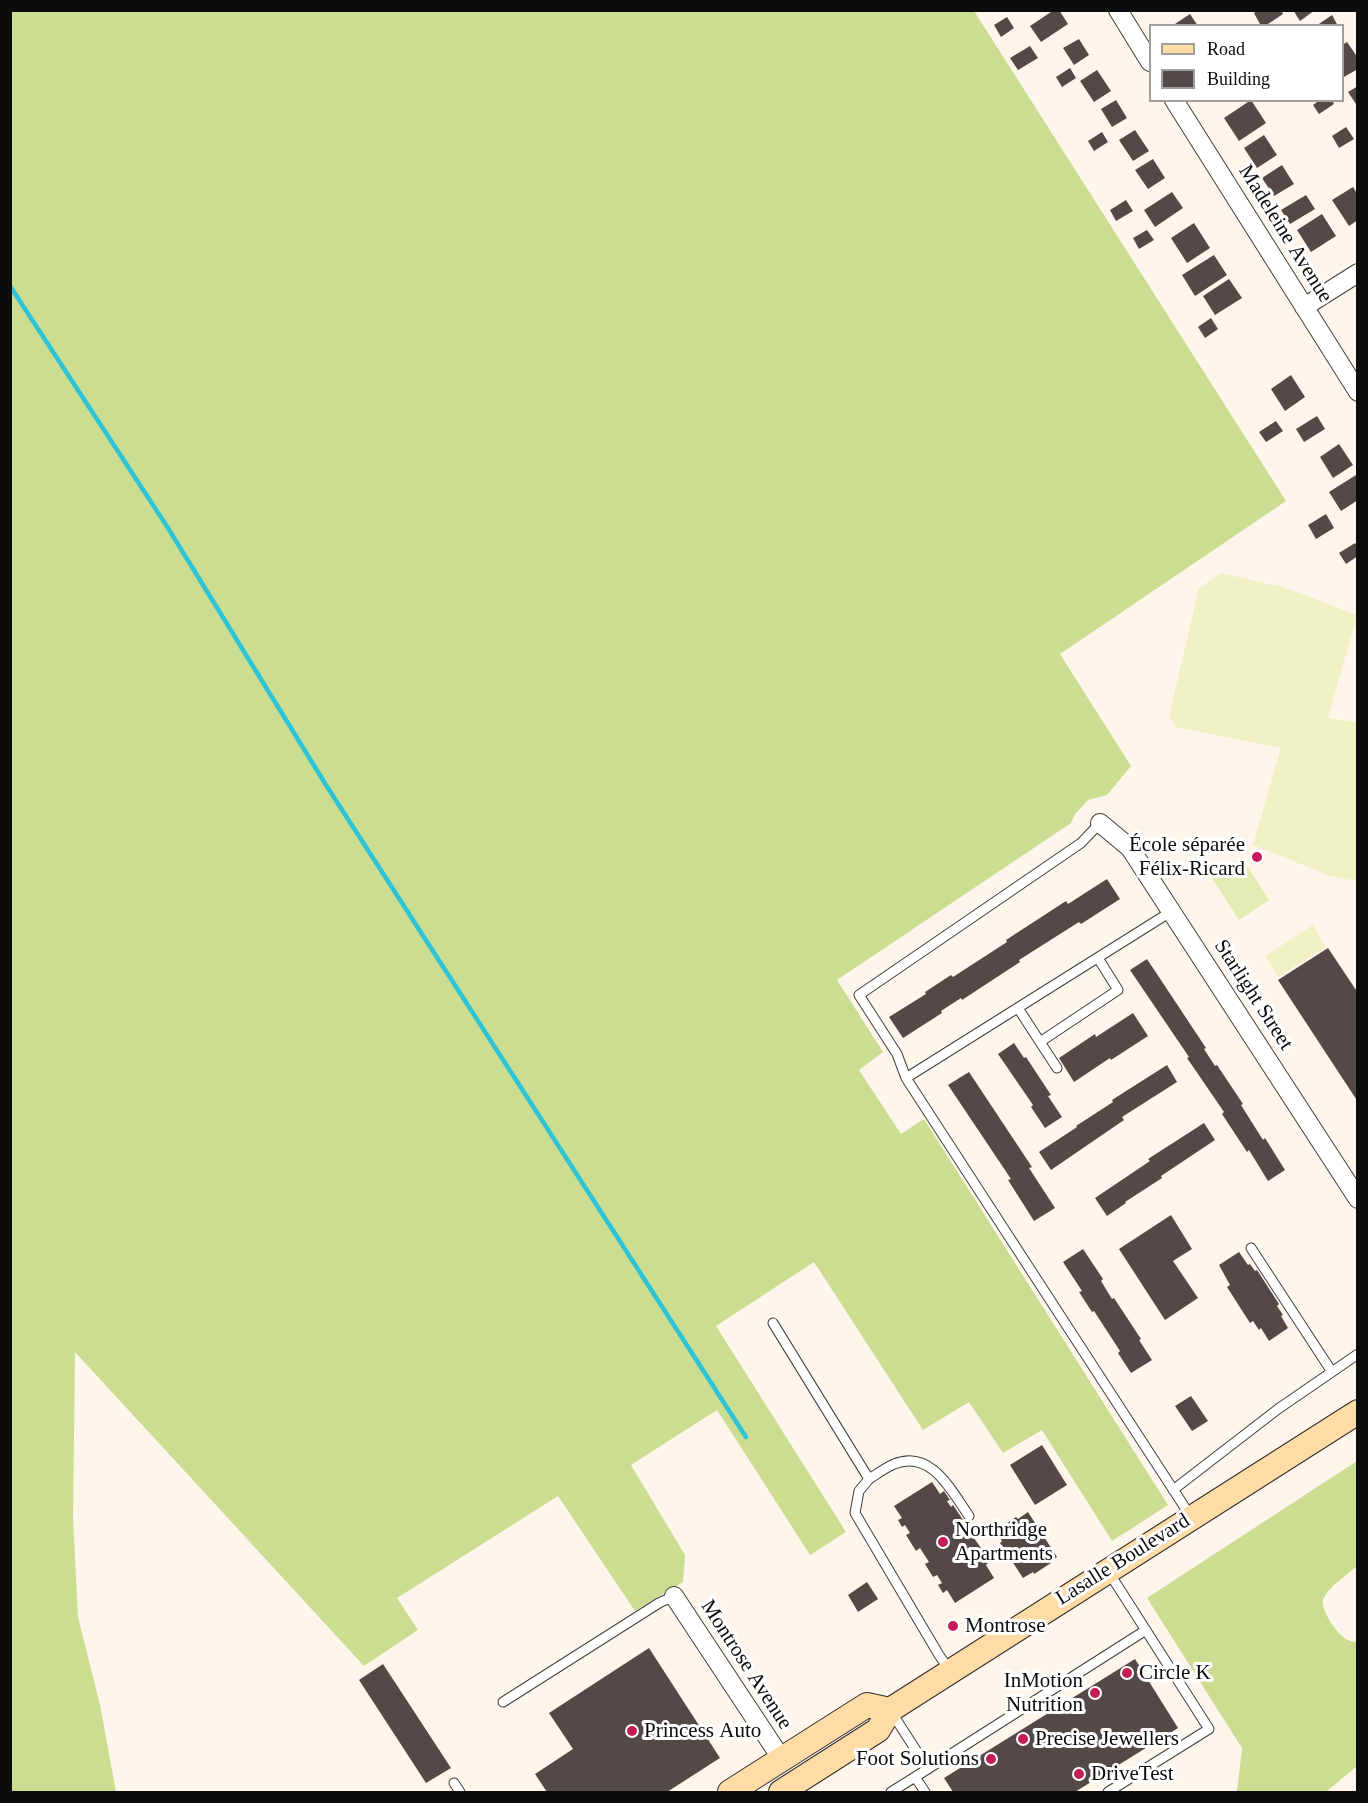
<!DOCTYPE html>
<meta charset="utf-8">
<style>
body{margin:0}
#map{position:relative;width:1368px;height:1803px;overflow:hidden;background:#fff5eb;font-family:"Times New Roman",serif}
canvas{display:block}
.frame{position:absolute;inset:0;border:12px solid #0c0c0c;pointer-events:none}
.legend{position:absolute;left:1149px;top:24px;width:195px;height:78px;box-sizing:border-box;background:#fff;border:2px solid #9e9e9e;margin:0;padding:8px 10px;list-style:none;font-size:18px;color:#0c0c0c}
.legend li{display:flex;align-items:center;gap:12px;height:30px}
.legend b{width:30px;border:2px solid #9e9e9e}
</style>
<div id="map">
<canvas width="1368" height="1803"></canvas>
<div class="frame"></div>
<ul class="legend">
<li><b style="height:8px;background:#ffdba6"></b>Road</li>
<li><b style="height:16px;background:#554948"></b>Building</li>
</ul>
</div>
<script>
const g = document.querySelector('canvas').getContext('2d');
g.lineJoin = 'round';
function fillPath(path, color) { g.fillStyle = color; g.fill(path, 'evenodd'); }
function strokePath(path, color, width, dash) { g.strokeStyle = color; g.lineWidth = width; g.lineCap = dash ? 'butt' : 'round'; g.setLineDash(dash || []); g.stroke(path); }
function write(font, color, halo, rows, align = 'center') {
  g.font = font + ' "Times New Roman",serif'; g.lineWidth = 6; g.setLineDash([]); g.textBaseline = 'middle'; g.strokeStyle = halo; g.fillStyle = color; for (const [text, x, y, turn = 0] of rows) {
    g.save(); g.translate(x, y); g.rotate((+turn || 0) * Math.PI / 180); g.textAlign = isNaN(turn) ? turn : align; if (halo) g.strokeText(text, 0, 0); g.fillText(text, 0, 0); g.restore();
  }
}
fillPath(new Path2D(`
 M1242,858L1269,900L1239,920L1212,878Z`), '#e1ebb2');
fillPath(new Path2D(`
 M11,11H974L1286,501L1060,654L1131,766L1107,795L1088,800L1075,814L1071,823L837,980L883,1052L859,1070L901,1134L924,1119L1168,1505L1112,1541L1042,1430L1003,1453L969,1402L923,1430L814,1262L716,1326L846,1532L810,1555L717,1410L631,1465L685,1555L683,1582L635,1611L558,1496L397,1598L418,1630L364,1666L75,1352L73,1518L78,1617L100,1705L116,1792H11Z
 M1357,1461V1566C1349,1573 1326,1589 1323,1600C1321,1611 1338,1636 1348,1640C1351,1642 1354,1641 1357,1642V1766L1326,1792H1237L1242,1748L1147,1598Z`), '#cadd91');
fillPath(new Path2D(`
 M1221,573L1283,587L1357,615L1328,718L1357,722V881L1330,876L1253,845L1281,748L1176,727L1169,716L1199,588Z
 M1313,925L1326,947L1278,977L1265,956Z`), '#f0f2c5');
strokePath(new Path2D(`
 M10,286L168,528L326,785L746,1437`), '#2ec4d5', 4.5);
fillPath(new Path2D(`
 M1054,10H1059L1068,24L1041,42L1030,26Z
 M1258,10H1281L1283,14L1265,26H1261L1254,13Z
 M1293,10H1315L1300,21Z
 M1190,14L1198,26H1172Z
 M1332,15L1338,26H1316Z
 M1007,17L1014,28L1001,37L994,25Z
 M1079,39L1089,55L1074,65L1063,48Z
 M1347,42L1358,58V69L1342,78V45Z
 M1030,46L1038,58L1018,70L1010,58Z
 M1070,68L1076,78L1062,87L1056,77Z
 M1097,70L1111,91L1094,102L1080,81Z
 M1358,86V107L1348,92Z
 M1116,100L1127,118L1112,127L1101,109Z
 M1251,100L1266,123L1239,141L1224,118Z
 M1320,100H1332L1334,104L1319,114L1313,105Z
 M1346,127L1354,139L1339,148L1332,136Z
 M1135,130L1149,151L1133,161L1119,140Z
 M1102,132L1108,142L1094,151L1088,141Z
 M1264,135L1277,155L1257,168L1244,148Z
 M1153,159L1165,178L1148,189L1135,170Z
 M1282,165L1294,184L1274,196L1262,178Z
 M1353,187L1358,195V220L1349,226L1332,200Z
 M1172,192L1183,208L1155,227L1144,210Z
 M1306,195L1315,209L1290,224L1281,210Z
 M1126,200L1133,211L1116,221L1110,210Z
 M1322,214L1336,236L1311,252L1297,230Z
 M1194,223L1210,248L1187,263L1171,238Z
 M1147,230L1154,240L1139,249L1133,238Z
 M1214,255L1227,275L1195,296L1182,275Z
 M1229,279L1242,298L1215,315L1203,296Z
 M1211,318L1218,329L1205,338L1198,327Z
 M1291,375L1305,397L1285,411L1271,389Z
 M1317,416L1325,429L1304,442L1296,429Z
 M1276,421L1283,431L1266,442L1259,432Z
 M1339,444L1353,465L1333,478L1320,457Z
 M1356,475L1358,500L1341,511L1329,492Z
 M1326,514L1334,528L1316,539L1308,525Z
 M1355,543L1358,547V556L1346,564L1339,553Z
 M1107,879L1120,899L1081,924L1079,922L1019,960L1020,962L962,1000L961,998L941,1011L942,1013L903,1038L889,1017L926,994L925,992L951,975L953,977L1007,942L1006,940L1066,901L1068,904Z
 M1328,948L1358,993V1102L1278,980Z
 M1147,959L1206,1048L1204,1049L1215,1066L1217,1065L1243,1104L1241,1105L1263,1140L1265,1138L1285,1170L1268,1181L1249,1150L1247,1152L1222,1114L1224,1112L1187,1058L1189,1057L1130,970Z
 M1133,1013L1148,1036L1111,1060L1110,1058L1074,1082L1059,1058L1095,1034L1096,1037Z
 M1014,1043L1024,1058L1026,1057L1051,1095L1048,1096L1062,1117L1045,1128L1031,1107L1033,1105L998,1054Z
 M1167,1065L1177,1082L1122,1117L1124,1120L1051,1170L1039,1152L1077,1127L1076,1126L1113,1102L1112,1100Z
 M969,1072L1032,1167L1029,1168L1055,1208L1034,1221L1008,1180L1011,1179L948,1085Z
 M1204,1123L1215,1140L1161,1176L1162,1178L1125,1202L1126,1203L1107,1216L1095,1198L1150,1161L1148,1159Z
 M1171,1215L1192,1249L1173,1261L1198,1298L1165,1320L1119,1249Z
 M1083,1249L1103,1279L1101,1281L1112,1299L1114,1298L1141,1339L1139,1340L1152,1360L1131,1373L1118,1353L1120,1351L1094,1311L1092,1312L1079,1292L1082,1291L1063,1262Z
 M1239,1252L1248,1265L1250,1264L1255,1271L1257,1270L1279,1304L1277,1306L1283,1315L1281,1316L1288,1328L1269,1341L1261,1328L1259,1330L1253,1321L1250,1323L1227,1287L1230,1285L1219,1265Z
 M1191,1396L1208,1421L1192,1431L1175,1406Z
 M1042,1445L1067,1485L1035,1505L1010,1465Z
 M932,1482L940,1494L944,1491L950,1500L947,1501L951,1507L953,1505L963,1520L960,1522L968,1536L971,1534L981,1548L977,1551L981,1557L983,1556L988,1563L986,1565L994,1578L955,1603L947,1590L943,1593L938,1585L942,1583L937,1575L933,1577L925,1564L929,1562L920,1548L916,1551L906,1535L910,1533L905,1525L902,1527L898,1520L902,1518L894,1506Z
 M1028,1512L1057,1557L1050,1562L1051,1563L1034,1574L1033,1572L1023,1578L1000,1543L1002,1541L996,1531L1016,1517L1018,1519Z
 M867,1582L878,1599L858,1612L848,1595Z
 M649,1648L720,1758L667,1792H547L535,1774L573,1749L549,1713Z
 M1135,1659L1178,1728L1075,1792H953L944,1778Z
 M383,1664L451,1768L426,1783L359,1680Z`), '#554948');
const service = new Path2D(`
 M1172,911L906,1078L1191,1517
 M1018,1008L1040,1042L1118,990L1098,958
 M1040,1042L1057,1068
 M906,1078L897,1054L859,995L1081,843L1100,823
 M1251,1248L1332,1372
 M773,1323L869,1479L859,1491L855,1513L939,1655L950,1671
 M869,1479C877,1474 885,1468 894,1464C931,1449 951,1490 969,1516
 M1173,1490L1278,1409L1358,1354
 M1108,1571L1209,1729L1108,1792
 M503,1702L659,1603L674,1596
 M892,1713L928,1769
 M454,1783L460,1792
 M891,1792L915,1777
 M925,1792L915,1777L1146,1630`);
const minor = new Path2D(`
 M1118,10L1150,62
 M1174,100L1358,392
 M1304,307L1358,273
 M1100,823L1130,848L1358,1199
 M674,1596L781,1758`);
const secondary = new Path2D(`
 M730,1792L867,1705L890,1710
 M781,1792L878,1730L890,1710L1358,1412`);
strokePath(service, '#3f3f3f', 11);
strokePath(minor, '#3f3f3f', 20);
strokePath(secondary, '#2e2e2e', 26);
strokePath(service, '#fff', 9);
strokePath(minor, '#fff', 18);
strokePath(secondary, '#ffdba6', 24);
for (const [x, y, r, color] of [
 [1257,857,6,"#c41c56"],
 [943,1542,6,"#c41c56"],
 [953,1626,6,"#c41c56"],
 [1127,1673,6,"#c41c56"],
 [1095,1693,6,"#c41c56"],
 [632,1731,6,"#c41c56"],
 [1023,1739,6,"#c41c56"],
 [991,1759,6,"#c41c56"],
 [1079,1774,6,"#c41c56"]
]) { const dot = new Path2D(); dot.arc(x, y, r, 0, 2 * Math.PI); g.fillStyle = color; g.fill(dot); strokePath(dot, '#fff', 2); }
write('21px', '#0c0c0c', '#fff', [
 ["Madeleine Avenue",1285,234,58],
 ["Starlight Street",1253,995,57],
 ["Lasalle Boulevard",1123,1560,-32],
 ["Montrose Avenue",746,1665,57]
]);
write('21px', '#0c0c0c', '#fff', [
 ["École séparée",1245,845,"right"],
 ["Félix-Ricard",1245,869,"right"],
 ["Northridge",955,1530],
 ["Apartments",955,1554],
 ["Montrose",965,1626],
 ["Circle K",1139,1673],
 ["InMotion",1083,1681,"right"],
 ["Nutrition",1083,1705,"right"],
 ["Princess Auto",644,1731],
 ["Precise Jewellers",1035,1739],
 ["Foot Solutions",979,1759,"right"],
 ["DriveTest",1091,1774]
], 'left');
</script>
